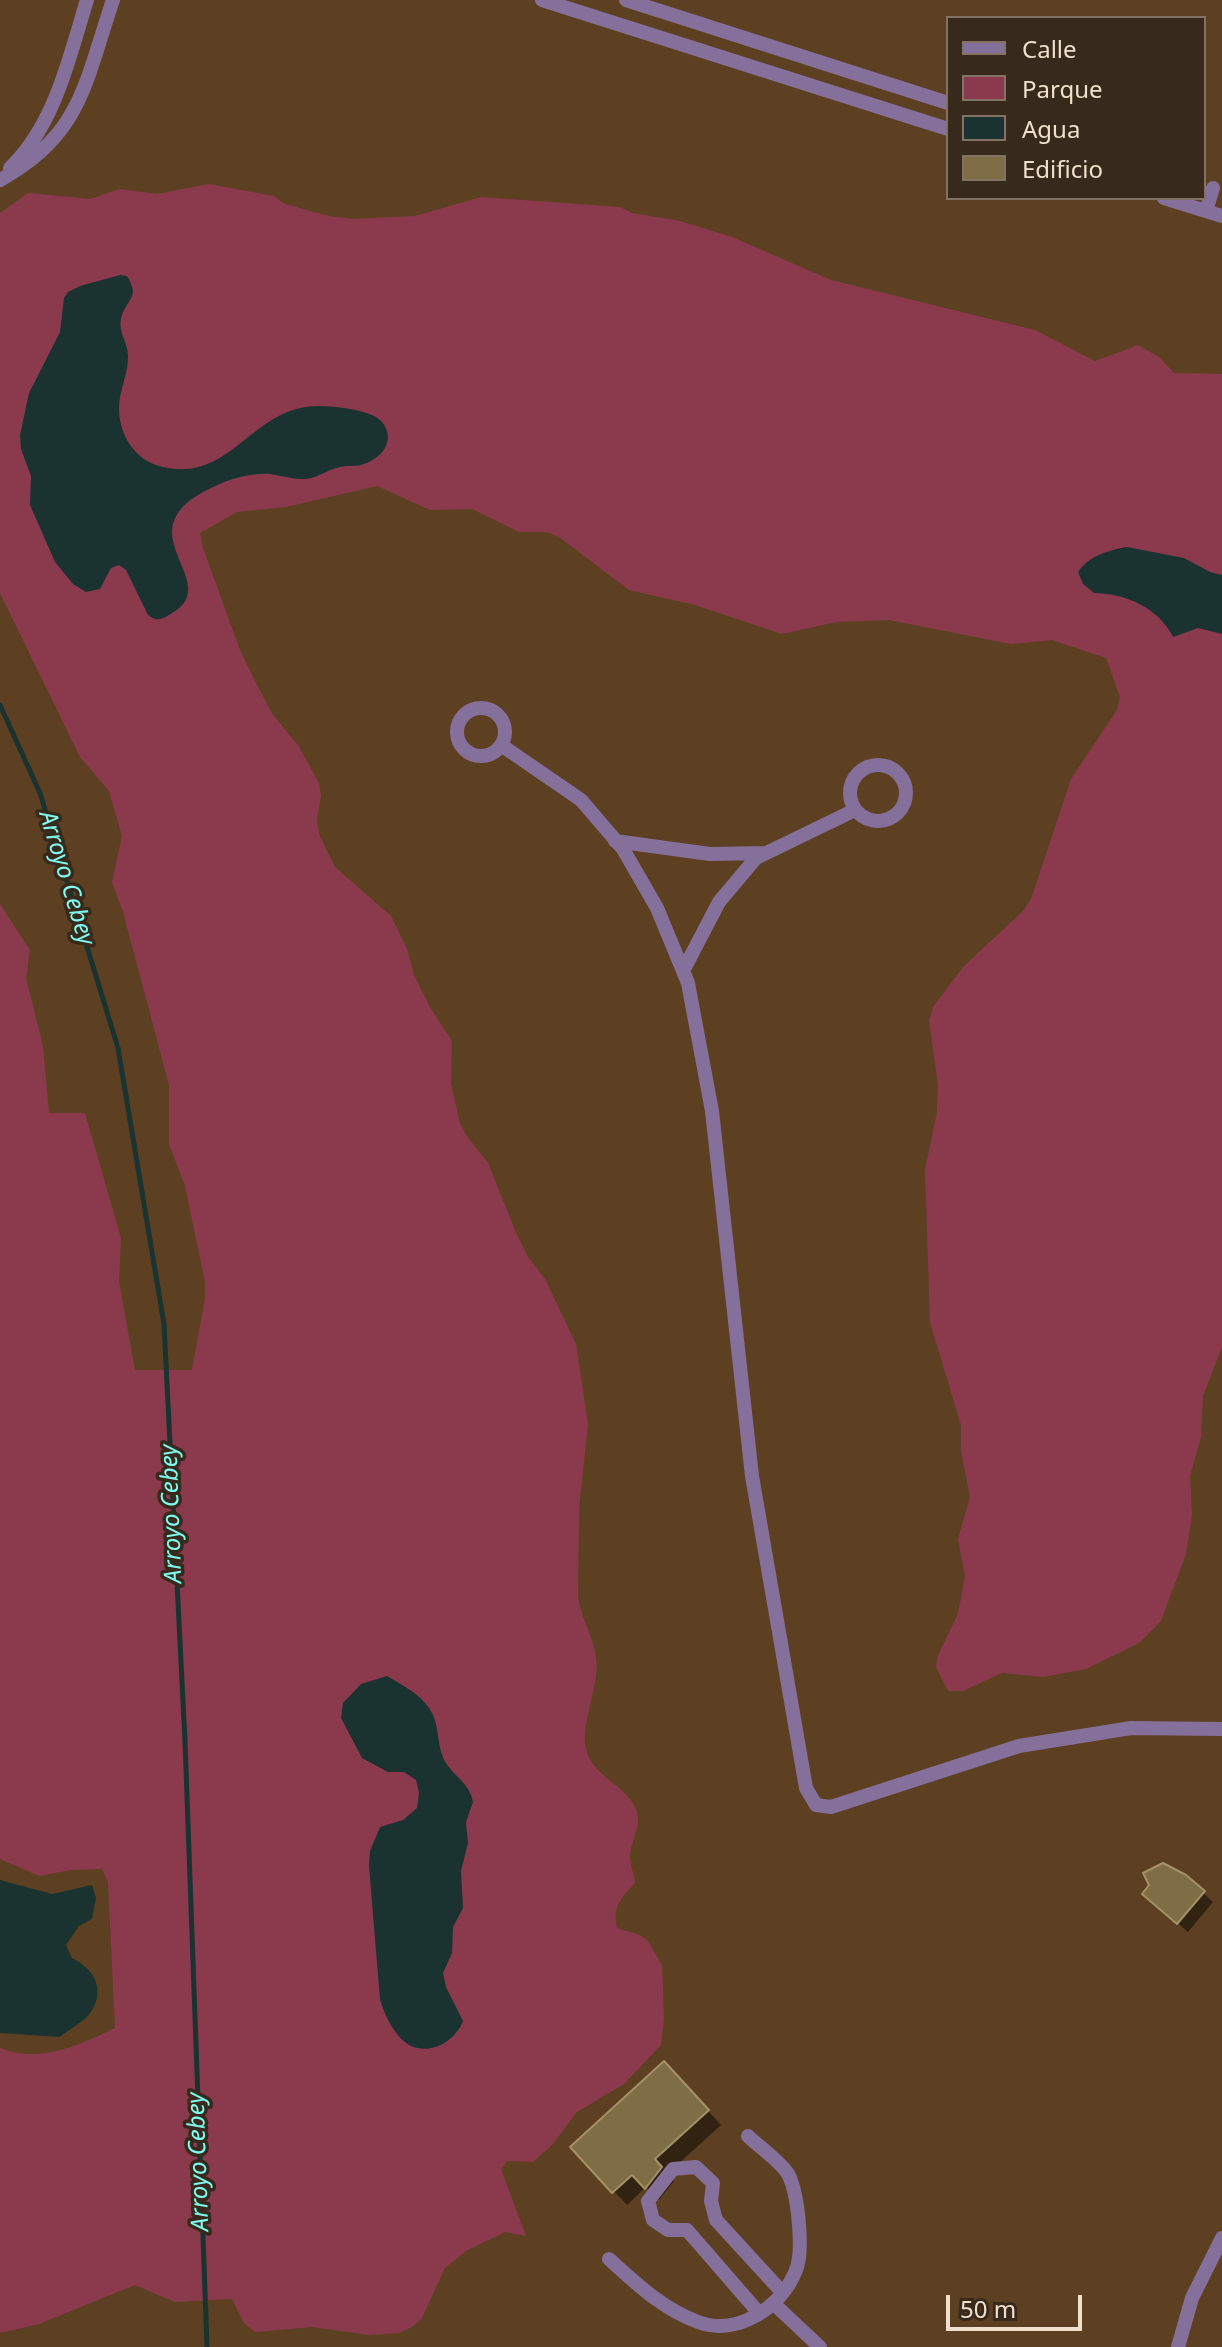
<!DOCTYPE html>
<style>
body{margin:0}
#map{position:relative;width:1222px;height:2347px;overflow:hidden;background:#5d4021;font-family:"Noto Sans",sans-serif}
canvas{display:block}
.legend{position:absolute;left:946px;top:16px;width:260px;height:184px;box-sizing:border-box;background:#372a1d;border:2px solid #817263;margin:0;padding:10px 14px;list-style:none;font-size:24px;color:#f0dfcd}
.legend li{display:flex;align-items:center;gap:16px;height:40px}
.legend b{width:40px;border:2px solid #817263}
.scale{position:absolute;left:946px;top:2295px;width:136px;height:36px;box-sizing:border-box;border:4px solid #f0dfcd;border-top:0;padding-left:10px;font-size:24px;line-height:28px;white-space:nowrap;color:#f0dfcd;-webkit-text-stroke:6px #372a1d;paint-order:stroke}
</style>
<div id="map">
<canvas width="1222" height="2347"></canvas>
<ul class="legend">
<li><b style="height:10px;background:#856f9b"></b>Calle</li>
<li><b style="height:22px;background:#8b3a4e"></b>Parque</li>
<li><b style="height:22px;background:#1a3331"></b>Agua</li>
<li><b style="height:22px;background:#7e6d45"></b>Edificio</li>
</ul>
<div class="scale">50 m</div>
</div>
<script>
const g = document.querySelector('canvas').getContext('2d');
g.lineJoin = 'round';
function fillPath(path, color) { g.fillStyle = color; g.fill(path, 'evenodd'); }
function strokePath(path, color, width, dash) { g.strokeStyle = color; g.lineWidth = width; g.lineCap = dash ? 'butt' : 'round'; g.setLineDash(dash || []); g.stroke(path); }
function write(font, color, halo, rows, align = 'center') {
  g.font = font + ' "Noto Sans",sans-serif'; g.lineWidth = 7; g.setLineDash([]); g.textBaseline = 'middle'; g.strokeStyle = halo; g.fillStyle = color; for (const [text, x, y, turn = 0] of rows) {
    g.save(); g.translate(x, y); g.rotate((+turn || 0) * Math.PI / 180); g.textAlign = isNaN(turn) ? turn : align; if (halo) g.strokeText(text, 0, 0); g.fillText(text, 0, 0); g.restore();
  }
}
fillPath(new Path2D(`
 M209,184L274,196L285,204L329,216L353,219L415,216L481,197L620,207L632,213L680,221L732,237L831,280L1035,330L1095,361L1138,345L1159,357L1174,373L1222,374V1347L1203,1396L1201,1437L1190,1476L1192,1515L1186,1554L1161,1621L1139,1643L1086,1669L1043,1677L1002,1673L963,1691H948L936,1667L938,1655L957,1616L960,1603L965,1576L958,1539L970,1497L961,1451V1425L930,1322L925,1170L937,1112L938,1085L929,1021L933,1007L964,966L1023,911L1031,899L1071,779L1117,710L1120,697L1106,658L1052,640L1011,644L889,620L836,622L782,634L695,605L629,590L559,537L547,532H519L472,509L430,510L377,486L286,507L237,512L200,533L203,548L240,650L257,685L273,715L298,745L319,783L321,795L317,820L319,834L335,867L391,916L407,949L414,975L431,1009L452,1041L451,1084L460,1123L466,1135L488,1163L517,1235L528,1257L545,1279L576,1344L588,1424L579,1508L578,1597C581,1618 593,1636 596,1657C600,1686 580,1724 586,1749C594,1781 632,1785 638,1816C640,1829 629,1845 630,1859C631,1866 634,1875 635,1883C621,1898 612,1907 617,1928L640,1935L648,1941L662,1965L664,2018L661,2045L624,2084L577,2112L553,2144L533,2162L507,2161L501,2169L526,2236L505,2232L466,2251L445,2268L422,2318L412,2327L399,2333L369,2335L312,2327L255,2332L244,2323L232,2299L175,2302L135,2285L39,2324L0,2333V2048C39,2064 80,2045 115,2028L108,1882L102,1869L71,1870L39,1876L0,1859V904L30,950L26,978L43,1046L49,1113H85L121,1238L119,1281L135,1370H192L205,1298V1282L185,1186L169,1144V1085L123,912L112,882L122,836L109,791L80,757L0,593V213L28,193L90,199L119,189L157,194Z`), '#8b3a4e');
fillPath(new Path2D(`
 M120,275L127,276C141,299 126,298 121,319C118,332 128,343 128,355C129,372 119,391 119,408C119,433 133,457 156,465C221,486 244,424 296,409C312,404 334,406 350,409C361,411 376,414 383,423C396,442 381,458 364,464C356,467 348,465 340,467C330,469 321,475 312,478C297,481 284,476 270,474C255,473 236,477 222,483C204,491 179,502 173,524C165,557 214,592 169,615C161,620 156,621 148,615L126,570L119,565L111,568L100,589L86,592L73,584L55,562L30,505L31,476L21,449L20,435L29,393L60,332L64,298L68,292L80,286Z
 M1127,547L1184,558L1210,572L1222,575V634L1198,628L1173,637C1158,607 1126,594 1094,593L1083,584L1078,572C1089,556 1108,550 1127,547Z
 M387,1676C410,1690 433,1700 437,1729C439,1742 440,1756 448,1766C458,1779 470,1785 473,1802L466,1822L468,1843L461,1871L463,1908L453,1927L452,1953L443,1973L446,1987L463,2021C455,2041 432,2055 411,2046C395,2038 384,2014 380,1999L369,1866L370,1851L380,1827L403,1820L417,1808L419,1793L416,1780L404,1772H388L362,1758L341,1718L343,1703L361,1684Z
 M0,1880L52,1894L92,1885L96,1898L92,1919L79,1926L66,1945L72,1958C97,1970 107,1994 87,2017C80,2024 68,2030 60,2037L0,2033Z`), '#1a3331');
fillPath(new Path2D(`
 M1203,1893L1213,1902L1188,1932L1154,1903Z
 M677,2077L721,2125L667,2174L674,2181L659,2200L646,2187L627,2205L573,2147Z`), '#0007');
strokePath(new Path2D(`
 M0,705L40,793L118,1048L164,1324L185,1741L207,2347`), '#1a3331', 5);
const building = new Path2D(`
 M1163,1863L1186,1875L1205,1891L1177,1924L1142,1894L1149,1885L1143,1873Z
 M664,2061L709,2110L655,2159L662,2167L645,2189L632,2175L612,2193L570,2147Z`);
fillPath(building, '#7e6d45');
strokePath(building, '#a39168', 2);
strokePath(new Path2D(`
 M542,0L948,129
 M626,0L948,103
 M10,168C55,125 69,58 87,0
 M0,180C82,135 85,82 113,0
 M1164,198L1222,216
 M1206,211L1213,188
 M457 732a24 24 0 1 1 48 0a24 24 0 1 1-48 0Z
 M501,745L581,800L623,849L657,908L688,983L712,1111L752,1476L806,1788L816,1805L831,1807L1019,1746L1131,1728L1222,1729
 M850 793a28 28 0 1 1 56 0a28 28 0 1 1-56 0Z
 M615,841L710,854L766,853
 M683,971L719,902L756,858L855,810
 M609,2259C636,2283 662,2309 698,2322C737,2337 782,2307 796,2270C804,2251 798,2192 788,2174C781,2162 758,2146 748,2136
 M774,2304L820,2347
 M759,2313L687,2230H668L653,2220L648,2201L673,2169L696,2167L713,2183L711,2201L716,2220L782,2292
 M1178,2347L1192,2298L1222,2238`), '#856f9b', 14);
write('italic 24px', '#80fdf1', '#372a1d', [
 ["Arroyo Cebey",66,878,73],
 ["Arroyo Cebey",172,1514,-92],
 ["Arroyo Cebey",199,2162,-92]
]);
</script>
